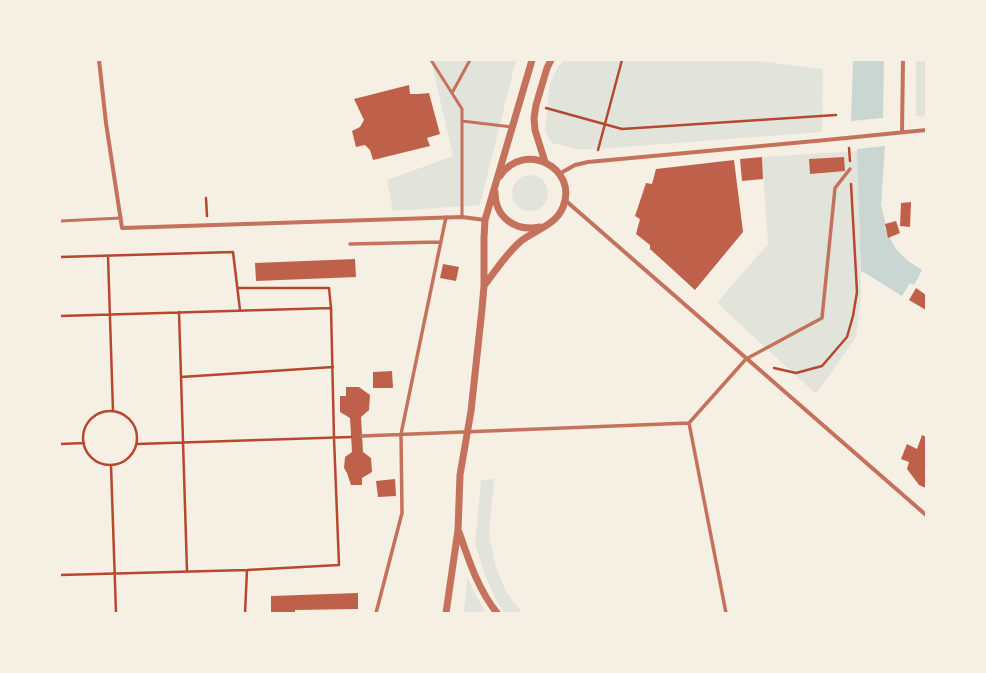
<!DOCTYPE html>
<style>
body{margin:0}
#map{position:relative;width:986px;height:673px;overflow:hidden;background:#f6efe4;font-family:Cabin,sans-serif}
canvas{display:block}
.frame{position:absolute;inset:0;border:61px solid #f6efe4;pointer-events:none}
</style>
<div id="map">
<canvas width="986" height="673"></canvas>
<div class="frame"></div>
</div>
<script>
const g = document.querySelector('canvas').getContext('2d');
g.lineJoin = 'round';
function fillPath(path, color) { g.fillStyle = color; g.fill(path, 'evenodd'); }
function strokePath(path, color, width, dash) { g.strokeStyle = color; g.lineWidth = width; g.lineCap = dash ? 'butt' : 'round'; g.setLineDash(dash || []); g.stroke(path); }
fillPath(new Path2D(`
 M431,60H516L480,205L393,211L387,180L453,156Z
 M564,60H750L823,69L822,132L598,149H576L552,143L545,131L550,83L558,67Z
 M916,60H926V117L916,116Z
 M858,151L861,296L856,337L816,394L717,303L768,244L762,157Z
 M512 193a18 18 0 1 1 36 0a18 18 0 1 1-36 0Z
 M494,479L489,535L496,568L507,593L522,613H505L496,600L484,573L475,543L481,480Z
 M467,576L475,594L486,613H463L466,598Z`), '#e2e4dc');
fillPath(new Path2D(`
 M853,60H884L883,118L851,121Z
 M885,146L881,205L886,226L884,227L896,249L908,261L922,270L914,285L910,283L902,296L862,271L861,273L857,149Z`), '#c9d6d2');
fillPath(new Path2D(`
 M409,85L410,94H418L429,93L440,134L427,138L430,146L373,160L370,150L365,145L356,147L352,131L360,127L364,120L354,99Z
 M762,157L763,179L742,181L740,159Z
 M844,157L845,171L810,174L809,159Z
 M734,160L743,232L695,290L650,249V245L636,234L640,219L635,216L646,183L652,184L656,169Z
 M911,202L910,227L900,226L901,203Z
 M896,221L900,233L888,238L885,224Z
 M355,259L356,277L256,281L255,263Z
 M443,264L459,267L456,281L440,278Z
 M916,288L926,295V310L909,300Z
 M392,371L393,388H373V372Z
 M346,387H359L370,395L369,410L361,417L363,452L371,458L372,472L362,478V485H351L347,473L344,468L345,457L352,452L350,418L340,412V396H346Z
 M922,435L926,437V488L919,485L907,469L909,462L901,459L907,444L917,449Z
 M395,479L396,496L378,497L376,481Z
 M358,593V609L295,610V613L271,612V596Z`), '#bf614a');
strokePath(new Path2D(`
 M546,108L622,129L836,115
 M849,148L850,161
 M598,150L622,60
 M206,198L207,216
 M108,256L113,411
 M60,257L233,252L240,310
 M179,312L187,571
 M60,316L331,308
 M774,368L796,373L822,366L847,337L853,316L857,292L851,184
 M181,377L333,367
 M83 438a27 27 0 1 1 54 0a27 27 0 1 1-54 0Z
 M60,444L84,443
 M137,444L351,437
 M111,465L116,613
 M60,575L247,570L339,565L334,438L331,308L329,288H238
 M245,613L247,570`), '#b5482f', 2.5);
strokePath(new Path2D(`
 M431,60L462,109V217
 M452,93L470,60
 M462,121L512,127
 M60,221L121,218`), '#c5725c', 3);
strokePath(new Path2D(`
 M350,244L440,242
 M689,423L746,359L822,318L835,188L850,169
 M689,423L726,613
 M362,436L689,423
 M376,613L402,513L401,434L446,217`), '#c5725c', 3.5);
strokePath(new Path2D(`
 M99,60L106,123L122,228L462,217L485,220
 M902,132L903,60
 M559,174L575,165L588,162L826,140L926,130
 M565,200L926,515`), '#c5725c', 4);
strokePath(new Path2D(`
 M545,162L535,130L534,118L536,105L547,68L551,60
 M495,192C495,218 516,232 540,227
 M484,286C496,270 506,254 521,241C535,230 556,225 563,207C579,168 524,140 500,176
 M459,532C469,561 478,589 497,613
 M446,613L458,530L460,475L471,411L482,309L484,286V238L485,220L532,60`), '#c5725c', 7);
</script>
